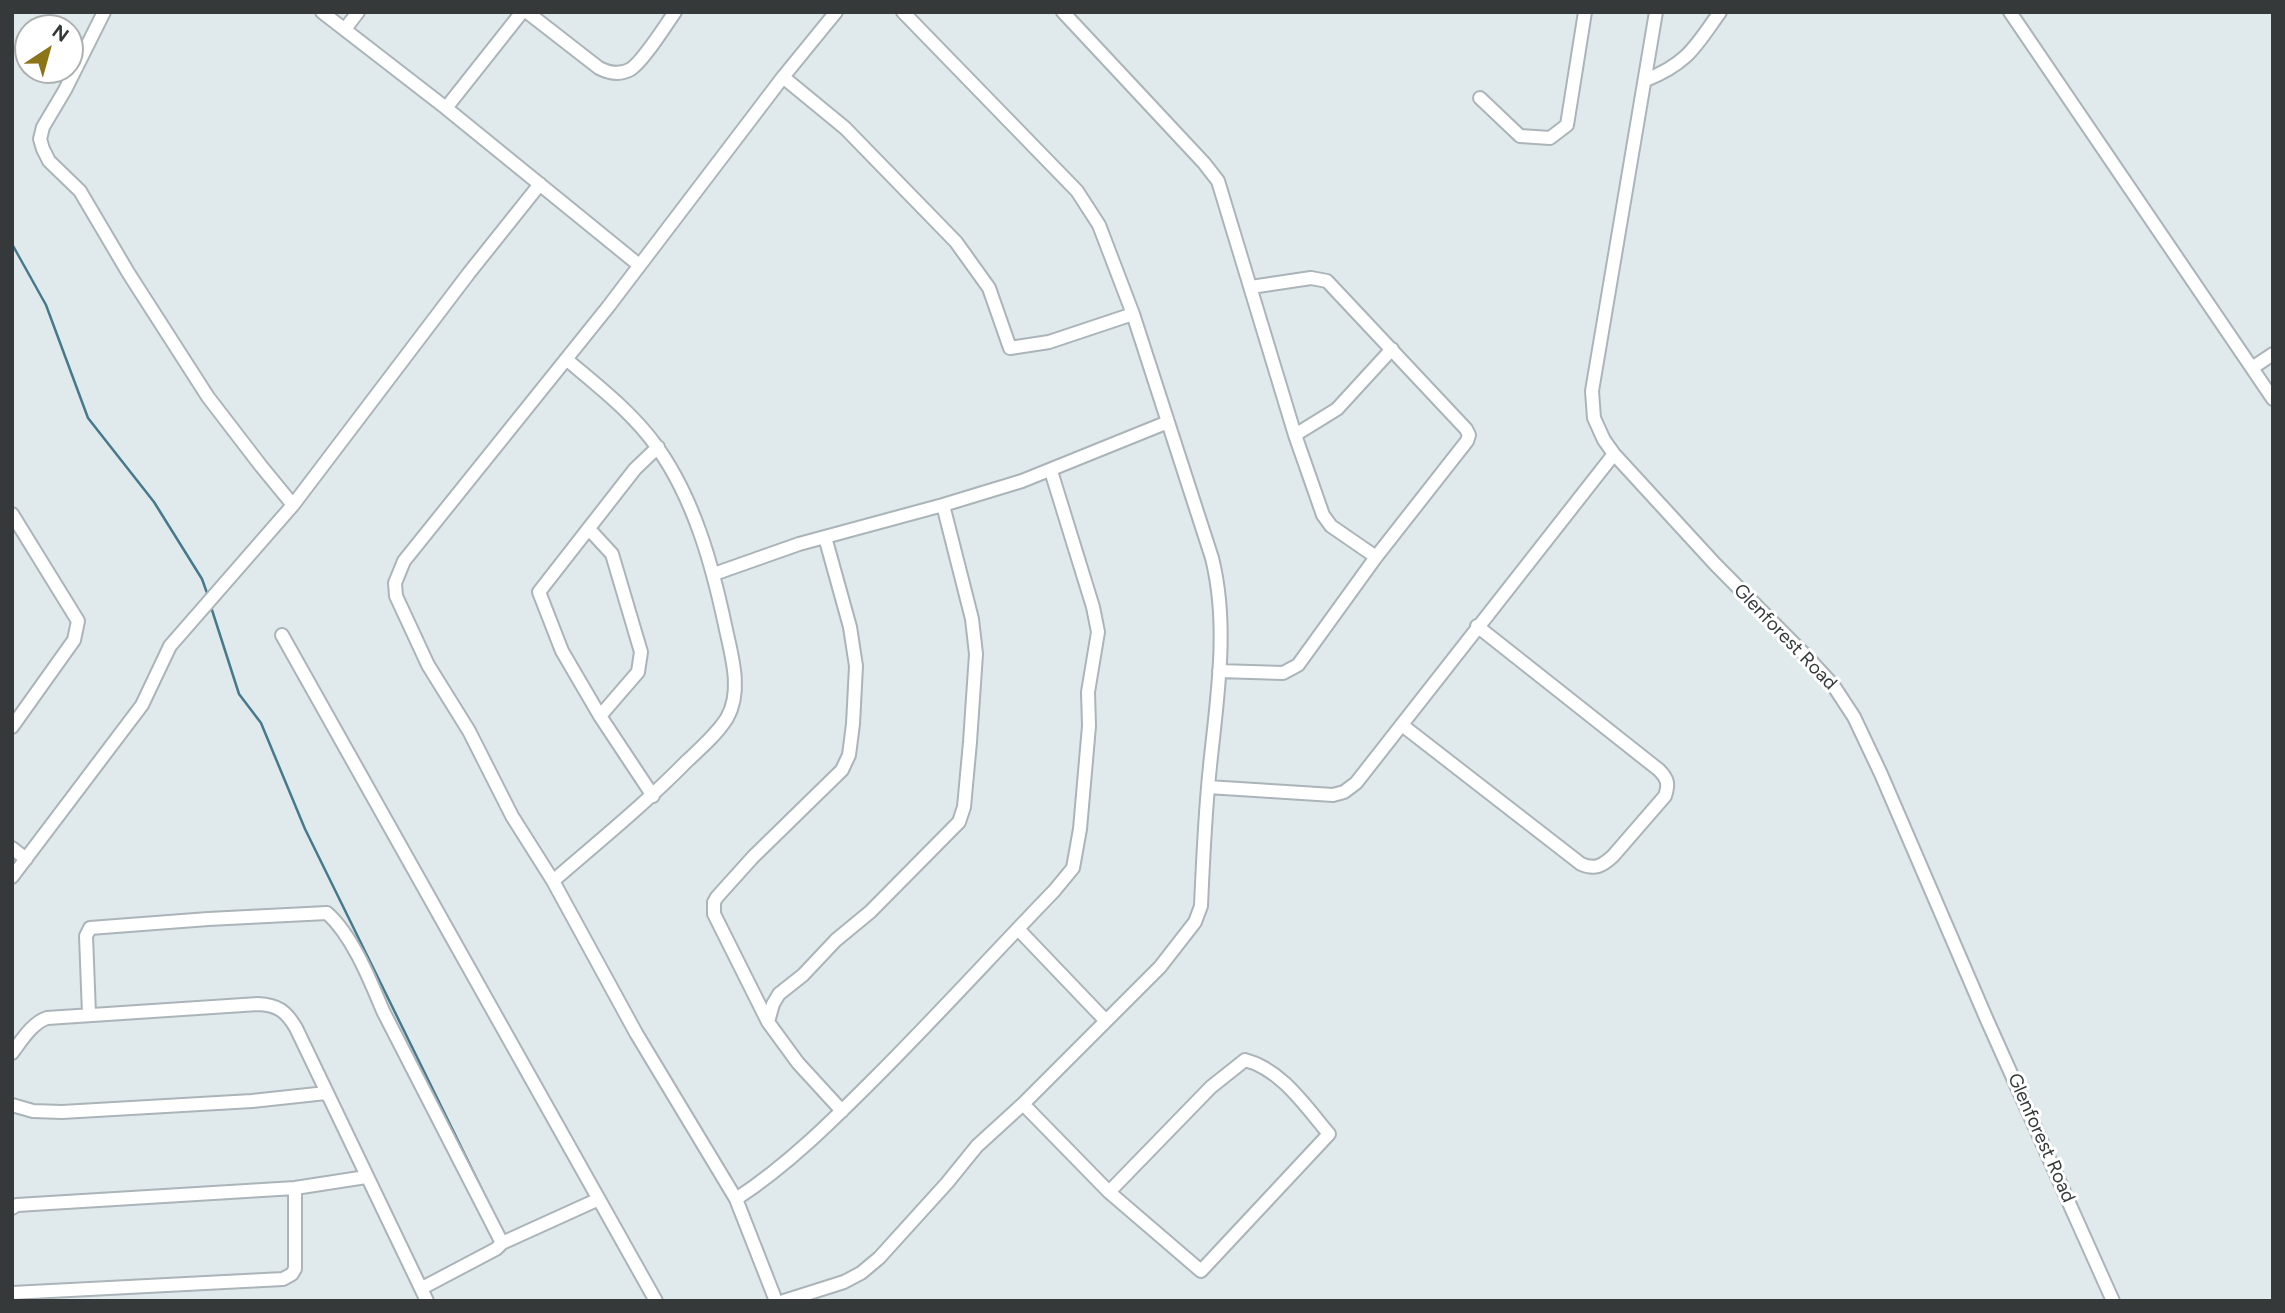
<!DOCTYPE html>
<style>
body{margin:0}
#map{position:relative;width:2285px;height:1313px;overflow:hidden;background:#e0eaed;font-family:Figtree,sans-serif}
canvas{display:block}
.frame{position:absolute;inset:0;border:14px solid #35393a;pointer-events:none}
.north{position:absolute;left:14px;top:14px;width:70px;height:70px;box-sizing:border-box;background:#fff;border:2px solid #aeb0b0;border-radius:50%;rotate:36deg;font-size:19px;font-weight:700;line-height:28px;text-align:center;color:#35393a}
.north::after{content:'';display:block;margin:auto;width:24px;height:32px;background:#8b7518;clip-path:polygon(50% 0,100% 100%,50% 72%,0 100%)}
</style>
<div id="map">
<canvas width="2285" height="1313"></canvas>
<div class="frame"></div>
<div class="north">N</div>
</div>
<script>
const g = document.querySelector('canvas').getContext('2d');
g.lineJoin = 'round';
function strokePath(path, color, width, dash) { g.strokeStyle = color; g.lineWidth = width; g.lineCap = dash ? 'butt' : 'round'; g.setLineDash(dash || []); g.stroke(path); }
function write(font, color, halo, rows, align = 'center') {
  g.font = font + ' Figtree,sans-serif'; g.lineWidth = 6; g.setLineDash([]); g.textBaseline = 'middle'; g.strokeStyle = halo; g.fillStyle = color; for (const [text, x, y, turn = 0] of rows) {
    g.save(); g.translate(x, y); g.rotate((+turn || 0) * Math.PI / 180); g.textAlign = isNaN(turn) ? turn : align; if (halo) g.strokeText(text, 0, 0); g.fillText(text, 0, 0); g.restore();
  }
}
strokePath(new Path2D(`
 M12,244L46,305L88,418L154,502L202,579L207,593
 M212,610L239,694L261,723L305,829L494,1214`), '#45798b', 2.5);
const minor = new Path2D(`
 M104,12L65,90L43,127L40,139L43,149L49,161L80,191L129,274L208,397L261,466L293,505
 M322,12L446,108L639,265
 M527,12L599,68C609,73 621,75 631,69C644,60 665,26 675,12
 M1063,12L1204,163L1218,181L1295,435L1323,515L1331,526L1376,557
 M1656,12L1592,391L1594,418L1604,440L1614,454L1715,564L1809,659L1833,685L1854,717L1881,774L1987,1020L2113,1301
 M2010,12L2273,399
 M345,29L358,12
 M783,77L845,128L956,242L989,288L1010,348L1049,342L1133,314
 M1646,80C1688,63 1695,47 1720,12
 M1480,98L1520,136L1550,138L1567,125L1585,12
 M446,108L522,12
 M2252,368L2273,354
 M1295,435L1337,409L1392,349
 M12,514L78,621L74,640L12,727
 M589,529L612,554L641,652L638,672L600,716
 M825,537L850,627L856,666L853,724L849,755L842,770L753,857L717,897L714,902V914L768,1022L798,1063L842,1111
 M714,574L799,544L943,505L1022,481L1168,422
 M282,635L656,1301
 M1219,671L1283,673L1298,665L1376,557L1467,441L1469,435L1466,429L1327,281L1311,278L1251,287
 M1402,725L1581,864C1595,870 1602,866 1613,856L1665,796C1669,784 1668,779 1659,770L1477,626
 M1208,787L1333,795L1344,792L1356,783L1614,454
 M653,796L600,716L562,651L539,592L635,469L658,447
 M12,848L26,859
 M12,877L142,705L170,646L293,505L469,273L540,184
 M553,881C598,842 645,804 687,761C701,748 717,734 727,718C743,690 731,654 725,625C712,564 694,499 657,447C633,413 598,386 566,359
 M1018,929L1105,1020
 M89,1014L86,936L90,928L208,919L327,913C352,935 370,980 383,1011L502,1243L496,1249L422,1288
 M768,1022L773,1004L779,994L803,975L836,940L870,912L959,822L964,807L970,742L976,654L972,619L943,505
 M12,1053C22,1040 32,1023 47,1018L258,1004C278,1005 286,1011 296,1028L427,1301
 M1023,1104L1109,1192L1201,1271L1329,1134C1306,1107 1281,1069 1245,1060L1211,1087L1109,1192
 M12,1105L33,1111L62,1112L252,1101L326,1093
 M736,1199C788,1165 832,1121 876,1077C937,1016 994,953 1054,891L1073,868L1080,829L1089,726L1088,692L1098,632L1093,607L1051,471
 M12,1208L17,1205L295,1188L366,1177
 M502,1243L599,1199
 M12,1293L283,1279L292,1274L295,1269V1188
 M776,1301L736,1199L636,1033L553,881L512,816L469,731L428,665L396,596L395,583L404,561L608,307L783,77L836,12
 M784,1301L844,1282L861,1273L879,1258L947,1183L977,1146L1023,1104L1160,967L1195,922L1201,906C1203,859 1205,813 1210,766C1217,698 1229,626 1212,558L1133,314L1099,225L1077,191L903,12`);
strokePath(minor, '#abb4b8', 16);
strokePath(minor, '#fff', 12);
write('19px', '#35393a', '#fff', [
 ["Glenforest Road",1785,637,46],
 ["Glenforest Road",2041,1138,66]
]);
</script>
